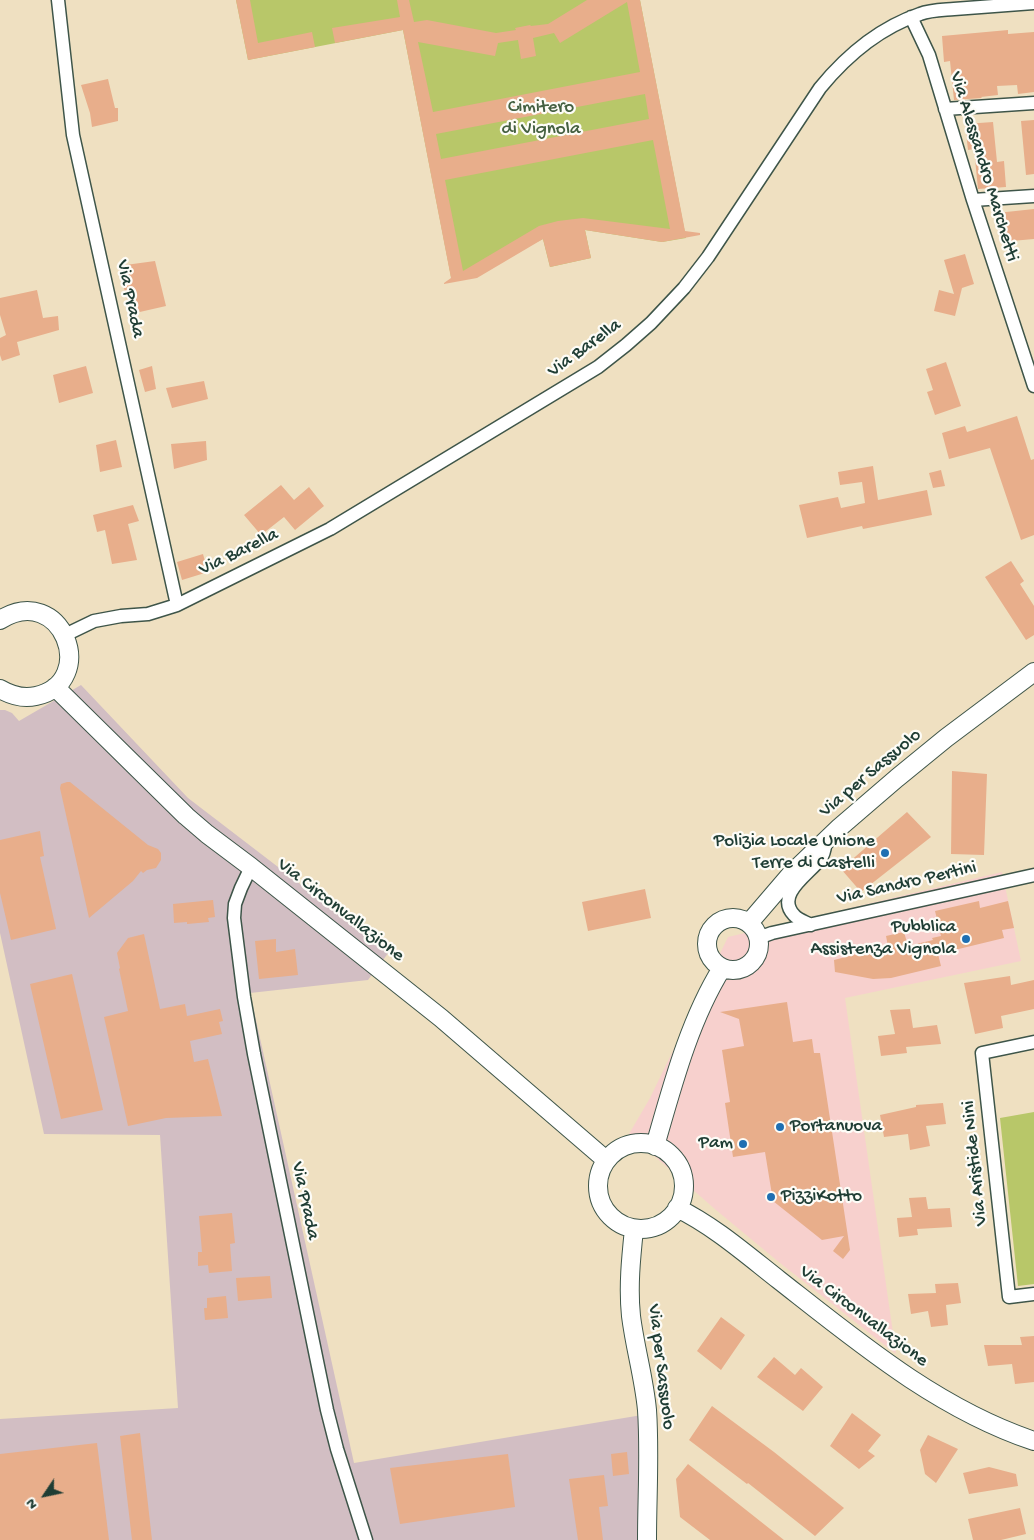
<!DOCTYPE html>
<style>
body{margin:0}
#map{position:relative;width:1034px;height:1540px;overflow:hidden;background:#efe0c1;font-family:"Gochi Hand",sans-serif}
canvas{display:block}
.north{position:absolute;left:20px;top:1470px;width:50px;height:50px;-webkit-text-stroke:4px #fdfcf7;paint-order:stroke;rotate:236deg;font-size:14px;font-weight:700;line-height:20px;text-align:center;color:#1f3d34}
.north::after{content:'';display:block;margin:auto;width:18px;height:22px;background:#1f3d34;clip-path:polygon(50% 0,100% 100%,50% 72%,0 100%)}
</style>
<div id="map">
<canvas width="1034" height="1540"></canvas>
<div class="north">N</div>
</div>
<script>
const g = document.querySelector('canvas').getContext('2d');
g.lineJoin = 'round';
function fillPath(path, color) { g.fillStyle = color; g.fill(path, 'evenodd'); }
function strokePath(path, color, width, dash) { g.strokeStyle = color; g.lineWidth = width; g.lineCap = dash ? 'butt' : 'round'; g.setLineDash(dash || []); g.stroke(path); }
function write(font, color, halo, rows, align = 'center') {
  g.font = font + ' "Gochi Hand",sans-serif'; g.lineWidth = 4.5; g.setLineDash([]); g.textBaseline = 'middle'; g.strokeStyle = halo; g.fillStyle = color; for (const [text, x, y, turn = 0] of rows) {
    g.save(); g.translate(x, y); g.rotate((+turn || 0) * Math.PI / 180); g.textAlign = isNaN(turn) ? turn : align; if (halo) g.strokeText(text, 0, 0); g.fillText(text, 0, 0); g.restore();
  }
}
fillPath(new Path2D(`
 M1002,872L1021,961L845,998L896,1354L780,1263L716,1210L629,1134L650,1098L728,937Z`), '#f7d0cd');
fillPath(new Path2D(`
 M81,685L188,798L389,952L368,980L250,993L354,1463L642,1415V1540H0V1419L178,1408L160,1135L44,1134L0,933V710H5L12,713L19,721Z`), '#d2bec3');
fillPath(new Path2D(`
 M236,0H640L686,238L662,242L585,230L591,258L550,267L543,239L452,282L403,30L248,60Z
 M1034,1112V1284L1018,1286L1000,1118Z`), '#b8c769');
fillPath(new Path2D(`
 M236,0H250L258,43L312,32L315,47L248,60Z
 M397,0H409L414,22L427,20L496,33L516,30L515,28L530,25L531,26L548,24L587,0H640L685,231L700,233V235L662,242L585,230L591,258L550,267L543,239L477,278L444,284V283L451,278L403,30L335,43L332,28L400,17ZM627,2L640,72L433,112L418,42L495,56L498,43L518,40L521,59L536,56L533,38L554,33L560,43ZM645,94L649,119L441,159L436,134ZM653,140L670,229L583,218L558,221L539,226L463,271L445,180Z
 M1008,30V34L1034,32V92L1018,94L1017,85L997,86L998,95L981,97L982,98L954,100L950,61L944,62L942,36Z
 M108,79L115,108H118V121L92,127L90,113L81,85Z
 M1034,120V174L1026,175L1021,121Z
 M993,122L997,162L1004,161L1006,187L978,189L974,149L968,150L965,124Z
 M1034,209V239L1000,242L997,213Z
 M965,254L974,284L962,288L955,316L934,311L939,290L954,294L944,260Z
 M155,261L166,306L131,314L118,266Z
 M37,290L43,318L58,316L59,330L17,342L20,355L2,361L0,355V338L6,335L0,315V298Z
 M946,362L961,406L935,415L927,392L933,390L926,369Z
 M86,366L93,393L59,403L53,375Z
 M152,366L156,389L145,392L139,370Z
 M204,381L208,399L172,408L166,388Z
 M1017,416L1031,460L1034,459V535L1021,540L990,448L949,459L942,433L965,426L967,432Z
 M116,440L122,467L100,472L96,445Z
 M206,441L207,460L174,469L171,444Z
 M873,466L878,500L927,490L932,515L863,529L862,526L807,538L799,505L838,497L841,508L865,503L862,482L840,485L838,472Z
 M941,470L945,486L933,488L929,473Z
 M281,485L294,500L309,487L324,506L295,530L284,517L261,535L244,515Z
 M133,505L139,521L128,524L137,560L112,564L105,530L97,532L93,515Z
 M203,554L208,572L182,580L177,562Z
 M1011,561L1024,581L1020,584L1034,606V635L1026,640L985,577Z
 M952,771L987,774L984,855L951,854Z
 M67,782H70L148,845L158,849L161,853V860L156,868L147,870L143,873L141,871L133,881L89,918L60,788L61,784Z
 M907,812L931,837L861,892L841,869Z
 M40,831L44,856L40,857L56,929L11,940L0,893V840Z
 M645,889L651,918L588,931L582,902Z
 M213,900L215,917L208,918L209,922L187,924V922L174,923L173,904Z
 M979,901L980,908L1008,901L1014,928L1002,930L1004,938L938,954L941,966L891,978L873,979L835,972L834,960L888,946L886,936L904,932L908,946L933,940L932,938L941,936L935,911Z
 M144,934L160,1009L185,1004L187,1016L220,1009L223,1021L219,1022L222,1034L190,1041L194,1062L208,1059L222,1116L166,1118L128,1126L104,1017L128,1011L119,969L120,968L117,953L128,938Z
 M276,939V952L295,949L298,975L259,979L255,941Z
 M72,974L103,1110L61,1119L30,984Z
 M1010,976L1011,985L1034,980V1009L1001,1016L1003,1028L975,1034L964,983Z
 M787,1002L793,1042L812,1039L814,1053H820L850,1250L843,1259L833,1251L844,1236L822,1240L773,1201L765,1152L733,1157L725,1103L730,1102L722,1050L744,1046L739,1019L720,1012Z
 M910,1009L913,1028L937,1025L941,1044L906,1047L907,1053L881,1056L878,1036L895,1034L890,1010Z
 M943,1103L946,1124L926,1126L930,1146L910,1150L908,1134L884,1137L880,1115L916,1107V1105Z
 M926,1197L928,1209L950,1208L952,1227L917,1229L918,1235L899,1237L897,1218L912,1217L909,1198Z
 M232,1213L235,1243L230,1244L232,1271L209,1273L208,1265L198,1266V1252H202L199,1216Z
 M270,1276L272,1298L238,1301L236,1278Z
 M958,1283L961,1303L946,1305L948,1325L931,1327L928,1311L911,1314L908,1294L936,1293L935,1284Z
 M226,1296L228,1318L205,1320L204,1308H207V1298Z
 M721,1317L745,1335L721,1370L697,1351Z
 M1034,1336V1382L1015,1384L1012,1364L988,1366L984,1345H1022L1020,1337Z
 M774,1357L795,1375L801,1368L823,1387L803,1411L757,1377Z
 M712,1406L774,1452L844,1508L815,1536L748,1483L747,1484L689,1440Z
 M852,1413L881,1435L868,1451L875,1456L859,1469L830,1446Z
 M140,1433L152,1540H132L120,1436Z
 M928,1435L958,1449L936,1483L925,1474L920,1450Z
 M97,1443L109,1540H0V1454Z
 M627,1452L629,1474L613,1476L611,1454Z
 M508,1454L515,1507L400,1524L390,1468Z
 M688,1464L784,1540H710L680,1517L676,1479Z
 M989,1467L1016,1474L1018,1486L969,1494L963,1473Z
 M604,1475L608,1506L599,1507L603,1540H578L569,1479Z
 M1020,1508L1026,1534L1001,1540H973L968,1519Z`), '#e8ae8b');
const street = new Path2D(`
 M58,0L73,135L177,605
 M911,17L929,55L973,200L1034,386
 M945,109L1034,103
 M973,200L1034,196
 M65,635L94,621L121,616L148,614L177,605L330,529L598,367L626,345L651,323L684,288L708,257L820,88C847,55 879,28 920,14C930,10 943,10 954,9C981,7 1007,5 1034,3
 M251,867L241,888L235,904L234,918L244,997L254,1054L327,1410L337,1449L366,1540
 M811,925C806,922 798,920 794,915C774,894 811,873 821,858C825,853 825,846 826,839
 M758,938L772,933L1034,875
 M1034,1042L982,1053L1009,1297L1034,1294`);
const secondary = new Path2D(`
 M0,620C62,581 100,682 36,696C23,699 12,696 0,689
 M55,687L186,816L207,834L251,867L441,1018L606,1160
 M707 944a26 26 0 1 1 52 0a26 26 0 1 1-52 0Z
 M749,923L791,874L840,827L897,778L946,738L1034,672
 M598 1186a43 43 0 1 1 86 0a43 43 0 1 1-86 0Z
 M655,1146C672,1087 689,1021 722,968
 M677,1208C714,1226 747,1255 779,1280C858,1342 938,1409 1034,1441
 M634,1229C631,1258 628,1287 631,1316C635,1348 644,1378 647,1410C650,1453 647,1497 647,1540`);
strokePath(street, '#3e5549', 15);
strokePath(secondary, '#3e5549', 20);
strokePath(street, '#fff', 12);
strokePath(secondary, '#fff', 18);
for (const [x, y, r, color] of [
 [885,853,5,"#1f6fb2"],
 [966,939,5,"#1f6fb2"],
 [780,1127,5,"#1f6fb2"],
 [743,1144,5,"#1f6fb2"],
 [771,1197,5,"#1f6fb2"]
]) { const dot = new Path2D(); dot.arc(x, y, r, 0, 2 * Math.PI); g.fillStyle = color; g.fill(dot); strokePath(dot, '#fdfcf7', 2); }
write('19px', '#456041', '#fdfcf7', [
 ["Cimitero",541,108],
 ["di Vignola",541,130]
]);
write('19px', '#1f3d34', '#fdfcf7', [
 ["Via Alessandro Marchetti",983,167,73],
 ["Via Prada",129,299,78],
 ["Via Barella",585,349,-36],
 ["Via Barella",239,553,-26],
 ["Via per Sassuolo",871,774,-40],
 ["Via Sandro Pertini",907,884,-13],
 ["Via Circonvallazione",340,911,38],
 ["Via Aristide Nini",976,1163,-96],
 ["Via Prada",304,1201,78],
 ["Via Circonvallazione",863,1317,37],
 ["Via per Sassuolo",660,1367,83]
]);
write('19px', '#1f3d34', '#fdfcf7', [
 ["Polizia Locale Unione",875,842],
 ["Terre di Castelli",875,864],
 ["Pubblica",956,928],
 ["Assistenza Vignola",956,950],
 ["Portanuova",790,1127,"left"],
 ["Pam",733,1144],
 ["PizziKotto",781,1197,"left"]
], 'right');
</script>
